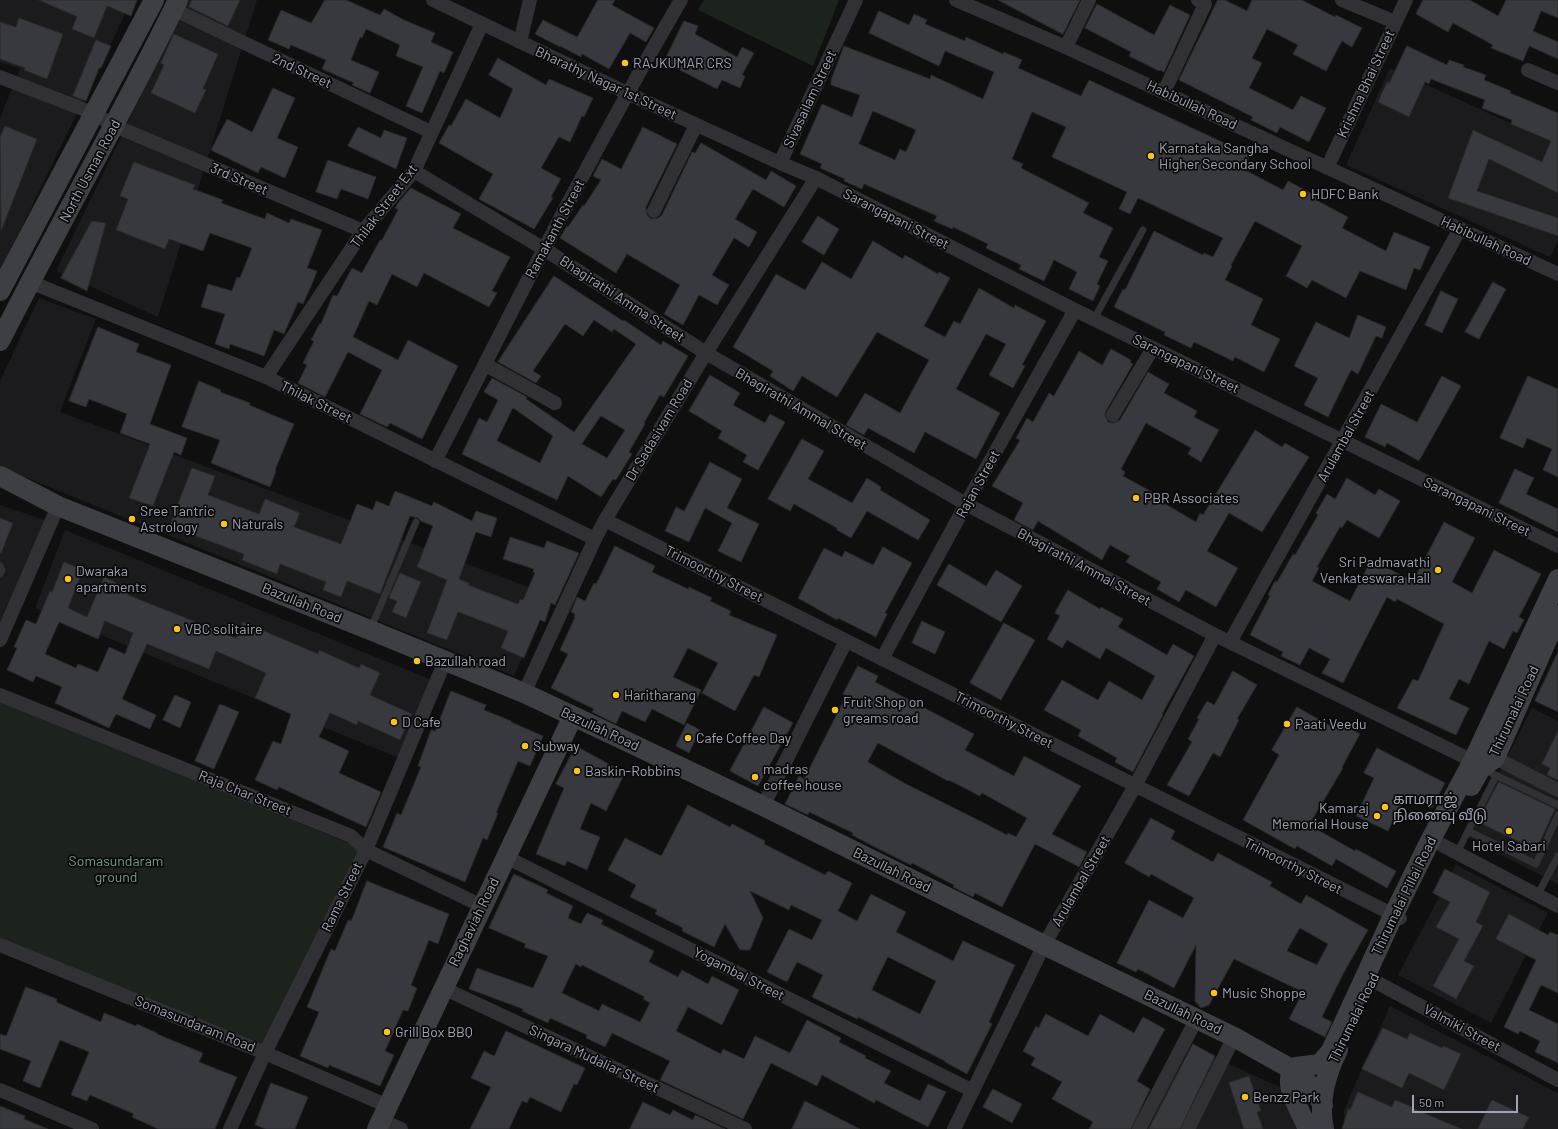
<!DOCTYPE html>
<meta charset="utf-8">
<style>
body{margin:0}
#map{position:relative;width:1558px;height:1129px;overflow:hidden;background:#0f0f10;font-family:Barlow,sans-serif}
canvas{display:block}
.scale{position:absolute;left:1412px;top:1095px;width:106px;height:18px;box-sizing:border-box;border:2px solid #9fa3b2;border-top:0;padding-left:5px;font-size:12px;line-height:14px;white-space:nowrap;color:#9fa3b2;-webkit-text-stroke:3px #0a0a0b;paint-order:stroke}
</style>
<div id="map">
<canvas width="1558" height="1129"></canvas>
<div class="scale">50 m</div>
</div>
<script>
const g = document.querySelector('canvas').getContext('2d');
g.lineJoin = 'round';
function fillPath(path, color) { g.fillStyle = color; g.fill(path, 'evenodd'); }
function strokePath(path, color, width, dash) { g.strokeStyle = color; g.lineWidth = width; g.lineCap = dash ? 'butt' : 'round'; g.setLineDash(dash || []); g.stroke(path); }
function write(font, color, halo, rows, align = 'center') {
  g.font = font + ' Barlow,"Noto Sans Tamil",sans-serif'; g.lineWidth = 3.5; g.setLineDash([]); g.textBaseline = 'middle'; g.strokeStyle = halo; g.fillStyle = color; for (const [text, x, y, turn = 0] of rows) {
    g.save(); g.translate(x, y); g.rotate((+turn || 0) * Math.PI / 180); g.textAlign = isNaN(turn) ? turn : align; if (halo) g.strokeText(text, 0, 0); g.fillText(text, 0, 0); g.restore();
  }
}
fillPath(new Path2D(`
 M0,0H132L0,272V118L20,69L0,62Z
 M187,0H257L158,317L56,271Z
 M1390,68L1558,145V241L1550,257L1346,165Z
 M39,298L96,319L60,412L550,595L514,676L0,467V381Z
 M0,505L45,520L0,623Z
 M65,530L434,681L401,759L35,608Z
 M1532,708L1558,721V884L1467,837Z
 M1456,865L1548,913L1491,1023L1398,975Z
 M1390,1006L1558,1093V1129H1345L1344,1110Z
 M1191,1047L1284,1089L1306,1129H1144Z`), '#1b1b1d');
fillPath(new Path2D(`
 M704,0H839L813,66L698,10Z
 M0,701L363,849L271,1052L0,943Z`), '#1b231c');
const building = new Path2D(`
 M39,0H137L131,16L107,6L94,38L72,29L77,17Z
 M192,0H240L228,26L189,7Z
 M325,0H346L380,15L384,9L404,20L435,33L431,42L453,52L444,73L440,71L422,113L406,106L423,67L396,56L400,45L366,29L362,38L360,37L351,60L379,72L370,93L352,85L354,83L322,69L326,60L291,45L289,49L268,40L281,10L311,23Z
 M598,0H615L612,5L654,28L646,42L630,33L609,69L582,54L581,57L560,46V47L535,34L543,20L577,37Z
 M998,0H1080L1063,34Z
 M1218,0H1225L1247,11L1252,0H1302L1335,17L1336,15L1362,28L1352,47L1342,41L1326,71L1293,54L1298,45L1267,29L1252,58L1262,63L1249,88L1293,110L1301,96L1326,108L1309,142L1280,127L1277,133L1251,120L1253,117L1179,80Z
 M1423,0H1470L1498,16L1506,0H1558V18L1541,11L1533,31L1558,42V59L1529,46L1523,61L1491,48L1493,45L1453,23L1448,32L1416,14Z
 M1097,4L1154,35L1170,5L1190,15L1164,72L1160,70L1159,71L1129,56L1131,52L1085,28Z
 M879,11L909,25L914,14L927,20L925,24L965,41L966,37L1003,54L1004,52L1022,60L1018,68L1081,96L1089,80L1250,155L1243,169L1283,190L1288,181L1318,197L1316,200L1348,217L1342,228L1386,251L1394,232L1430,247L1420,270L1414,268L1406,290L1360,271L1346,298L1312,280L1307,288L1286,276L1302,246L1255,221L1231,265L1232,266L1225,280L1263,299L1251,325L1280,339L1264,372L1235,357L1233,361L1194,342L1191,348L1164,335L1165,332L1114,307L1123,289L1125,290L1154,231L1203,255L1204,253L1213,257L1223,238L1138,198L1130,214L1119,209L1127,192L1052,157L1066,127L1032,112L1012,159L1023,164L1021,168L1089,203L1083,213L1113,228L1099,257L1108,261L1097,284L1100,286L1093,301L1069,289L1077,272L1054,260L1044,281L1019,269L1021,265L986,248L988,244L953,227L952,229L934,221L937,216L864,184L862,189L844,181L845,179L820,168L822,164L800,154L822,104L852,117L860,95L831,85V80L844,46L930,79L931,75L983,99L994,72L945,51L939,66L869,33ZM873,111L916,130L906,152L900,149L895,160L859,144Z
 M19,18L63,34L47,79L24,70L25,68L0,59V22L16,27Z
 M684,21L698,26L695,34L737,57L742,47L754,53L742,75L745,76L740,88L722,80L717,89L664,62Z
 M174,34L218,54L203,89L206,90L195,113L151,93L164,65L161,63Z
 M96,40L111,46L101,68H99L86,101L73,96Z
 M1407,46L1447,65L1449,60L1464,65L1463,67L1486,75L1484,80L1511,91L1510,93L1558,113V193L1489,159L1477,191L1558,218V236L1448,198L1473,130L1542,162L1551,141L1511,124L1512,120L1482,108L1485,100L1431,79L1429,84L1425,82L1409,117L1378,102L1387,82L1389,83Z
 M498,58L546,85L549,79L593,98L584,117L582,116L570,142L559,137L541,168L561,179L551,197L553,198L534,229L479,199L493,174L439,143L449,125L451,126L466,99L500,118L513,89L489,75Z
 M273,88L295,98L277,138L298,147L285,178L261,167L258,173L211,150L227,119L252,132Z
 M5,126L37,139L1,231L0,138Z
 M358,127L381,138L384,130L407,138L396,169L348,146Z
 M643,127L677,144L646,207L647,215L651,219L658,218L662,215L692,152L695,153L701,143L766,180L771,171L796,186L784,207L753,189L735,219L757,232L749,247L734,238L712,275L729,285L717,305L699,295L683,325L664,314L680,285L627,254L616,273L560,238L567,226L568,227L583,205L584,206L601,180L593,176L602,159L621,169Z
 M328,160L376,177L368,199L341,189L337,199L316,192Z
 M134,162L195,185L193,189L223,200L221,203L265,219L267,213L289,223L291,219L322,230L307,268L317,271L312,284L303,304L298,302L284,334L274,330L264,356L230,344L229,349L215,344L225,314L201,307L208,284L232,291L237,277L240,278L252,248L210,233L203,251L169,239L165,249L116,230L128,199L120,196Z
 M411,188L461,214L453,228L510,257L492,291L497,293L489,307L424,273L417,287L392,274L377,305L369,301L353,337L398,360L408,340L458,366L422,439L390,423L387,427L360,414L382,370L348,352L325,397L298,383L307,365L303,363L314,341L311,340L320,323L321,324L333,295L337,296L352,268L362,273L380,240H382L398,210L395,208L398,203Z
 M818,216L839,229L824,255L802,242Z
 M92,221L106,223L87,291L61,278Z
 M873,241L903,259L905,255L938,274L939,272L950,278L924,326L945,337L954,321L960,324L979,288L1014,308L1015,305L1046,321L1022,365L1025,366L1013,388L989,375L1006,344L986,334L956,389L1000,413L976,459L925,432L914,453L868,428L864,435L846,425L865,393L900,413L929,360L877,332L837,397L802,376L793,391L770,376L773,371L733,347L776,274L805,290L822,262L851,279Z
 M554,276L623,321L624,320L661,345L663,341L688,356L664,397L660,395L644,423L645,424L629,452L632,454L616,480L613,479L601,497L568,476L557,500L462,454L479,418L487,422L498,400L484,392L492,378L527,397L526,399L574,432L636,344L614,329L612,332L594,320L583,336L565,324L533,371L541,376L536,383L498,362ZM513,408L553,436L540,463L497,441ZM601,416L625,430L607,458L582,444Z
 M1493,282L1506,289L1479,339L1465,332Z
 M1441,291L1458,299L1442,333L1425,325Z
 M1358,315L1386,327L1382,338L1376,336L1358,374L1351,370L1328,417L1304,405L1318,378L1294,366L1316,322L1349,338Z
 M98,327L139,344L136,352L171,365L150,424L187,438L181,455L174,452L153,506L129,498L150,444L120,433L127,414L89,399L86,407L69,401Z
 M1111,349L1131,360L1130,362L1133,364L1106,411L1105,415L1108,422L1113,423L1120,420L1148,372L1169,384L1164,393L1197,411L1194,417L1219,430L1201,462L1188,454L1191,448L1146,423L1121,469L1125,472L1123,476L1152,492L1150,495L1196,522L1200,513L1203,515L1255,430L1282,447L1285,443L1309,457L1262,532L1229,513L1207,551L1238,568L1216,607L1186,590L1179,602L1157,589L1161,582L1126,562L1130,556L1110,545L1102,560L1038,521L1033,530L1014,520L1023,503L992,486L1020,440L1016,438L1027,418L1033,422L1049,393L1054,396L1079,351L1102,365Z
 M710,375L740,393L733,405L765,423L770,414L785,422L758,470L743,462L747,455L718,438L722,431L689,411Z
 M1442,376L1461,386L1419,461L1387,443L1385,447L1365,437L1381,404L1417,422Z
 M1528,376L1558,389V477L1543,470L1552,449L1527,438L1523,448L1500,438Z
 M199,381L221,390L220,392L250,403L249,405L294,424L275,470L276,471L270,487L211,463L220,440L182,427Z
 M802,439L824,451L808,479L852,503L867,478L881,487L880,490L930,520L918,540L867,511L851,538L837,530V528L794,504L790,511L768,499Z
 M710,462L742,479L727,508L759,524L741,562L718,551L732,523L705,508L689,542L665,531L676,507L684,511Z
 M192,468L215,476L208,495L259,514L265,499L300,513L294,527L341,544L357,504L373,510L376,501L389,506L395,491L432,506L434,502L472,521L476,511L497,518L491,537L476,532L459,579L469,583L468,585L518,604L520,599L523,600L535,573L533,572L534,569L503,559L510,537L544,548L547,541L579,553L555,605L551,603L545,622L540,620L524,658L501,648L508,631L458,612L447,640L427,633L447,580L417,567L433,526L421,521L418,518L410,516L380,594L347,581L341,597L323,590L326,582L280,564L277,574L242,560L244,554L193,535L192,536L169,528Z
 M1515,469L1534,478L1526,494L1558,509V532L1499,503Z
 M1347,478L1375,495L1379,489L1400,501L1379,538L1347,520L1342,528L1340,527L1317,567L1319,568L1312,581L1350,601L1371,560L1413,581L1444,522L1475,538L1452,582L1472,593L1494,550L1541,574L1519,617L1524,620L1517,633L1513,631L1504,649L1489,641L1469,684L1459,679L1449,699L1469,708L1456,735L1397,708L1413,679L1418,681L1444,624L1397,599L1395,602L1387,597L1343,683L1322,673L1330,659L1309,648L1300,665L1281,656L1283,652L1250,635L1270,596L1268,595L1275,581L1277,582L1293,554L1295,555L1318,515L1316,513L1327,494L1335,499Z
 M0,518L13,523L1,553H0Z
 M615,546L655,566L652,572L688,589L689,587L712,598L710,601L731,611L729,615L777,635L759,677L754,675L735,711L702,693L718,663L688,648L673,677L701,690L684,725L652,709L645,722L622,711L616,724L592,712L594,709L551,688L568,654L560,650L575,617H574L575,614L571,612L577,597L585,601L594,583L596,584Z
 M883,547L912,563L885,613L887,614L876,637L838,618L837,620L798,598L824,548L842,557L845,551L873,565Z
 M64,562L83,570L68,608L87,617L104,577L130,589L128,595L236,638L243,622L318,654L319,650L359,668L361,664L380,673L370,695L412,714L400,740L358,721L357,725L330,713L319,737L349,751L339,773L381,792L366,827L279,787L277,790L255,780L273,741L281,744L291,714L255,698L266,673L216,651L209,669L147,644L122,699L156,715L150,729L116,714L109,728L55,703L62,687L36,676L33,682L7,670L17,648L14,647L26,620L36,624L50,591L52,592ZM105,621L133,633L125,654L109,647L98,672L78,664L76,668L45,654L59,622L98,639Z
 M949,564L986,586L996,570L1022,586L1001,622L937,585Z
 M400,573L421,582L406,618L392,612L397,601L389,598Z
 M1068,590L1100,609L1101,607L1123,619L1118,627L1167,655L1173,644L1194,656L1162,714L1163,715L1133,772L1115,762L1117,758L1078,736L1081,730L1044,710L1062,680L1098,700L1109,681L1142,700L1155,676L1106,648L1100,659L1067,640L1062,648L1047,639L1060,616L1055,613Z
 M922,621L945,632L935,654L912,643Z
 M1004,623L1035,640L1001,700L970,683Z
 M1558,652V712L1535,701Z
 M858,666L878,676L875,682L974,734L965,750L1014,776L1024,756L1081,786L1052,834L1087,852L1079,867L1035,844L1002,907L975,893L973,897L953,887L954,885L912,863L911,865L871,845L852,835L853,833L809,812L808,815L785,804L799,776L804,779L846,696L843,694ZM878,743L948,781L949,780L980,796L982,793L1027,818L1016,837L1008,833L1007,835L986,824L904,783L868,762Z
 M1233,671L1257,685L1237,719L1239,720L1220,757L1213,753L1189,796L1167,785L1192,742L1188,739L1199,719L1197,718L1207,701L1214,705Z
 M451,691L486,705L484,710L511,721V722L543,736L530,766L518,761L496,813H498L487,840L483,838L465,882L383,847L397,813L401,815L421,767L418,766L431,730L435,731Z
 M175,695L191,702L180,728L163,720Z
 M220,704L239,712L214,769L195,761Z
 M764,707L793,723L758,786L730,771Z
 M1297,707L1332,727L1335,720L1360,734L1342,767L1343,768L1309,825L1355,851L1356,849L1396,871L1387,888L1336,859L1332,866L1297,846L1295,849L1243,820L1279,755L1272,750Z
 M687,723L700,730L689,753L676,746Z
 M1558,731V780L1547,775L1550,768L1542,764Z
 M576,746L625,773L606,811L591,803L580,829L600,837L587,870L567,861L565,866L536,854L564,788L556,784Z
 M1377,748L1445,783L1432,808L1406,794L1388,831L1356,816L1374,778L1364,773Z
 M1499,782L1555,809L1536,850L1478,822Z
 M688,805L730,827L732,824L765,841L764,844L825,875L828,871L852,883L838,911L857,921L871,894L906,912L896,932L953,961L963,941L1015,965L989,1022L992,1024L967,1074L945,1062V1061L858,1017L857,1019L812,997L823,975L797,962L787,982L767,972L789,929L812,940L822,920L791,905L789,910L750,891L763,918L750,950H740L725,924L714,947L682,931L683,928L655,914L657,910L630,897L636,885L608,870L625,838L661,856ZM888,957L936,981L920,1014L872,990Z
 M1151,818L1175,831L1171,839L1213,862L1218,853L1272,882L1270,886L1301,904L1306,895L1368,930L1343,974L1322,1017L1332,1022L1325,1037L1289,1019L1303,992L1234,959L1209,1005L1201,1008L1195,1001L1196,945L1174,988L1138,969L1136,972L1117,963L1149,900L1183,918L1194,898L1151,874L1149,877L1125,863ZM1300,928L1328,944L1317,965L1287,951Z
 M1445,869L1490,892L1476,922L1483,926L1464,961L1474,966L1456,999L1433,986L1459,939L1436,927L1450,902L1433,893Z
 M514,874L548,890L546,893L573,906L568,918L581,924L587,913L603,920L601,924L654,951L649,962L678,977L682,970L708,984L712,976L739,990L722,1025L688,1007L676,1031L721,1054L723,1049L744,1059L755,1036L790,1053L807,1020L841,1038L839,1042L866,1056L865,1058L891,1071L884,1083L920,1101L928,1084L946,1092L928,1127L876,1100L874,1103L822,1075L817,1086L771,1063L743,1119L660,1080L670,1061L612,1033L605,1047L586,1038L587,1035L550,1018L548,1023L522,1011L523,1009L469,989L477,968L533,988L548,956L524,947L526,944L489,928ZM576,964L581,967L582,965L645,997L643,999L650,1003L640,1022L602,1004L599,1011L562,993Z
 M367,881L449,914L438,944L429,940L411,985L417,988L408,1011L403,1010L385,1051L394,1055L380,1086L329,1065L328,1068L300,1056L319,1012L307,1007L331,949L335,951L348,920L351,921Z
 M1509,914L1548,935L1550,932L1558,935V993L1541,985L1529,1010L1558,1024V1063L1535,1052L1540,1041L1520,1031L1518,1034L1504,1027L1536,960L1496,939Z
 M26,987L57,999L56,1002L101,1022L104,1013L136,1026L137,1024L157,1033V1034L203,1053L199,1062L237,1077L215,1129H158L132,1117L134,1114L90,1095L87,1101L71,1095L89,1052L60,1040L40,1088L23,1081L31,1061L0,1049V1034L6,1036Z
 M1046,1014L1088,1036L1100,1014L1134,1033L1143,1017L1165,1029L1137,1081L1150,1089L1131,1129H1089L1093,1122L1052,1099L1062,1082L1031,1065L1035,1058L1023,1051L1036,1026L1038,1028Z
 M1383,1028L1407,1039L1410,1033L1442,1048L1443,1046L1461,1054L1444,1090L1409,1073L1402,1088L1362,1069Z
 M506,1031L585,1068L577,1085L574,1084L561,1112L530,1097L527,1103L522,1101L509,1129H470L491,1087L471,1078L484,1051L494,1056Z
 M1193,1044L1215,1056L1180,1129H1149Z
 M1249,1076L1261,1111L1257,1112L1263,1129H1244L1229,1083Z
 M271,1083L308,1097L295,1129H266L255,1125Z
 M993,1089L1022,1104L1012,1123L983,1107Z
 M1358,1092L1392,1107L1395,1100L1412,1107V1108L1462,1129H1342L1348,1109L1350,1110Z
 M1492,1100L1529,1117L1523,1129H1478Z
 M805,1101L860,1129H792Z
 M643,1102L670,1115L673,1110L693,1120L695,1115L725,1129H630Z
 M0,1106L25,1116L24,1119L48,1129H0Z`);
fillPath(building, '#38393e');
strokePath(building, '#29292c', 1);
strokePath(new Path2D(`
 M1094,319L1143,230
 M0,566L2,570L0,574
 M371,628L416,522
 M1483,769L1558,805
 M1468,831L1496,776
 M1457,853L1468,831L1536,864L1558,815
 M1537,896L1558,856`), '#303035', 7);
strokePath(new Path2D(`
 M433,0L627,93L780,163
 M856,0L780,163L816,178L1075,310L1558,546
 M956,0L1061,45L1558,274
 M1342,0L1395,22
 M173,9L431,132
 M520,42L530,0
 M1066,47L1089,0
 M1528,70L1558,83
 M0,77L93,113L115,126L363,231
 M1164,92L1205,4L1198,0
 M1327,168L1406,0
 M414,171L544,249L706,353L966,504L1215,635L1473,761
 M654,211L696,125
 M30,282L266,377L595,539
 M486,365L555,403
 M266,377L363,231L414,171L482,24
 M1113,415L1153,348
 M435,461C472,391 507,319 544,249C588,165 633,82 681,0
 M605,520L1400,918
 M0,640L58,506
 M1230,642L1460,229
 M882,659L966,504L1075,310
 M524,693L595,539L605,520L706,353L816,178
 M0,695L351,836L366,850L482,906
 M1495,758L1558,790
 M763,806L846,641
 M1442,845L1558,906
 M506,857L973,1091
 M0,945L265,1053L388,1106
 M1365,976L1558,1080
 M443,988L745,1129
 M0,1090L92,1129
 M381,1120L401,1129
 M230,1129L265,1053L366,850L445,661
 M954,1129L1044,945L1135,786L1215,635
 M1139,1129L1197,1018
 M1188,1129L1234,1037`), '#303035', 14);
strokePath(new Path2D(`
 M0,291L154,0
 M0,341C58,226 122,115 178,0
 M0,476L58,506L370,630L524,693L573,716L763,806L1044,945L1234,1037L1293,1070L1310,1085L1323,1105
 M1471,786L1481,768L1495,758L1558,615
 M377,1129L573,716
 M1308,1129C1302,1113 1279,1081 1296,1067L1320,1064L1331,1051L1393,916L1431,839L1473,761L1558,579
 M1324,1129C1318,1103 1326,1073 1338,1050`), '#3e3f45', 20);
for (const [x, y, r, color] of [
 [625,63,4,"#f9c41e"],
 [1151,156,4,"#f9c41e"],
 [1303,194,4,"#f9c41e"],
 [1136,498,4,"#f9c41e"],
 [132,519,4,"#f9c41e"],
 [224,524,4,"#f9c41e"],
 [1438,570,4,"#f9c41e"],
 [68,579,4,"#f9c41e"],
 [177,629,4,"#f9c41e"],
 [417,661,4,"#f9c41e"],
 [616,695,4,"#f9c41e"],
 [835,710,4,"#f9c41e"],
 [394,722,4,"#f9c41e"],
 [1287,724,4,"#f9c41e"],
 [688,738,4,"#f9c41e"],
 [525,746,4,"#f9c41e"],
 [577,771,4,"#f9c41e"],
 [755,777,4,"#f9c41e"],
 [1385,807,4,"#f9c41e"],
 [1377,816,4,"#f9c41e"],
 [1509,831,4,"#f9c41e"],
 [1214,993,4,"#f9c41e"],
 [387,1032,4,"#f9c41e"],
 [1245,1097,4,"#f9c41e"]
]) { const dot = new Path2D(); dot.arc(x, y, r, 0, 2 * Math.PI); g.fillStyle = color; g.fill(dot); strokePath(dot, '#0a0a0b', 1.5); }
write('14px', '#9fa3b2', '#0a0a0b', [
 ["RAJKUMAR CRS",633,63],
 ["Karnataka Sangha",1159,148],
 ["Higher Secondary School",1159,164],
 ["HDFC Bank",1311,194],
 ["PBR Associates",1144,498],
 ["Sree Tantric",140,511],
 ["Astrology",140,527],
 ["Naturals",232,524],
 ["Sri Padmavathi",1430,562,"right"],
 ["Venkateswara Hall",1430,578,"right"],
 ["Dwaraka",76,571],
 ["apartments",76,587],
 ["VBC solitaire",185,629],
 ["Bazullah road",425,661],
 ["Haritharang",624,695],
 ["Fruit Shop on",843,702],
 ["greams road",843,718],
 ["D Cafe",402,722],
 ["Paati Veedu",1295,724],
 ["Cafe Coffee Day",696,738],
 ["Subway",533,746],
 ["madras",763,769],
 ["coffee house",763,785],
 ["Baskin-Robbins",585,771],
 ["காமராஜ்",1393,799],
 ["நினைவு வீடு",1393,815],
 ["Kamaraj",1369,808,"right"],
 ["Memorial House",1369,824,"right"],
 ["Hotel Sabari",1509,846,"center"],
 ["Music Shoppe",1222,993],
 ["Grill Box BBQ",395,1032],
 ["Benzz Park",1253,1097]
], 'left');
write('14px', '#9fa3b2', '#0a0a0b', [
 ["2nd Street",302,71,25],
 ["Bharathy Nagar 1st Street",606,83,25],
 ["Krishna Bhai Street",1366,84,-65],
 ["Sivasailam Street",810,99,-65],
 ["Habibullah Road",1192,105,25],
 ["North Usman Road",90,171,-62],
 ["3rd Street",239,179,23],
 ["Thilak Street Ext",384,206,-53],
 ["Sarangapani Street",896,219,27],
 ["Ramakanth Street",555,229,-62],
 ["Habibullah Road",1486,241,25],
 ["Bhagirathi Amma Street",622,299,33],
 ["Sarangapani Street",1186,364,26],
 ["Thilak Street",316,402,26],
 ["Bhagirathi Ammal Street",801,409,30],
 ["Dr Sadasivam Road",659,430,-59],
 ["Arulambal Street",1346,436,-61],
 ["Rajan Street",978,484,-61],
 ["Sarangapani Street",1477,507,26],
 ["Bhagirathi Ammal Street",1084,567,28],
 ["Trimoorthy Street",714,574,27],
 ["Bazullah Road",302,603,22],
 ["Thirumalai Road",1514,711,-65],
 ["Trimoorthy Street",1004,720,27],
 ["Bazullah Road",600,729,25],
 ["Raja Char Street",245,793,22],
 ["Trimoorthy Street",1293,866,27],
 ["Bazullah Road",892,870,26],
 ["Arulambal Street",1081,881,-60],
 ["Thirumalai Pillai Road",1404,896,-64],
 ["Rama Street",342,897,-64],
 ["Raghaviah Road",474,922,-64],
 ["Yogambal Street",739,974,27],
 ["Bazullah Road",1183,1012,26],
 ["Thirumalai Road",1354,1018,-64],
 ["Somasundaram Road",195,1024,22],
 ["Valmiki Street",1462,1028,28],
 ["Singara Mudaliar Street",594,1059,25]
]);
write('14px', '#759e7b', '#0a0a0b', [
 ["Somasundaram",116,861],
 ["ground",116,877]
]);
</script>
